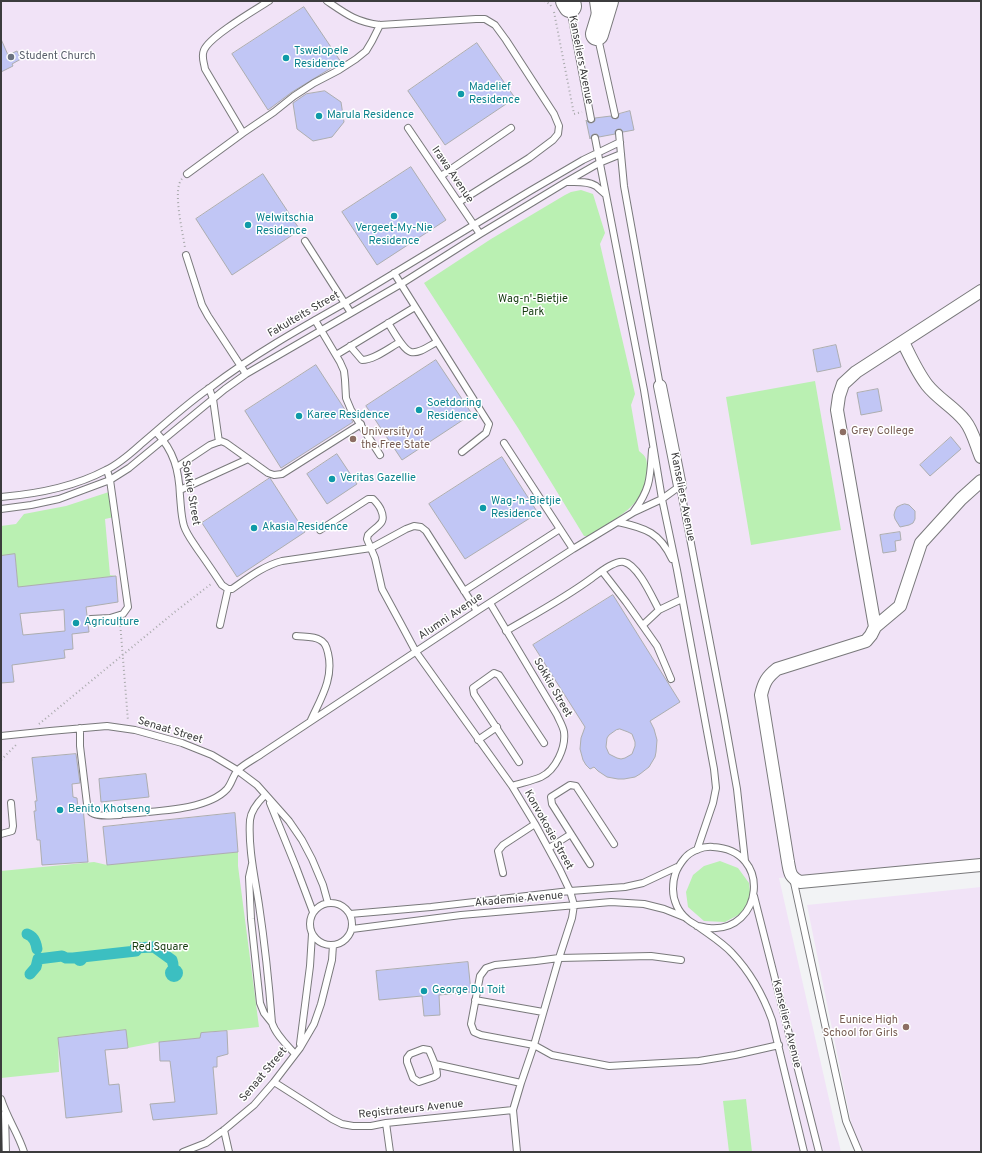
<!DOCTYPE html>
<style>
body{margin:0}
#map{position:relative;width:982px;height:1153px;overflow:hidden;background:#f2f3f5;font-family:Overpass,sans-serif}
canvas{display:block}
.frame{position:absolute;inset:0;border:2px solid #3c3c3d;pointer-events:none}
</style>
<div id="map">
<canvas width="982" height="1153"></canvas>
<div class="frame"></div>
</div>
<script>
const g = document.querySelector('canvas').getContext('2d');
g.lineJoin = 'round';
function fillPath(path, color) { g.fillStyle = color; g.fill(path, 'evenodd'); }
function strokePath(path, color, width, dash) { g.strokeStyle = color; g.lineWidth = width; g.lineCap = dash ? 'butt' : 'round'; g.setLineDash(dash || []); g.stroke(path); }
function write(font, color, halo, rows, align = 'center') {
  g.font = font + ' Overpass,sans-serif'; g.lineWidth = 3; g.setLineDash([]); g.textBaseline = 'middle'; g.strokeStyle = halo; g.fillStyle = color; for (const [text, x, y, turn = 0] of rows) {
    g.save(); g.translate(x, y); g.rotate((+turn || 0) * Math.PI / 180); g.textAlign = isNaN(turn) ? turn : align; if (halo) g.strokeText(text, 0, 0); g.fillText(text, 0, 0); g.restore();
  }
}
fillPath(new Path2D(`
 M1,1H981V862L779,878L841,1152H1Z
 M981,887V1152H857L807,905Z`), '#f1e3f7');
fillPath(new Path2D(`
 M581,190L593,194L605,233L600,244L635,394L631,405L639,451C647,457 647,460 647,470C648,505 613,520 588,536H584L518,428L424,283L491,239L565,195L571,192Z
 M815,381L841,530L751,545L726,397Z
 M112,491L114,517L105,519L110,575L116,576L70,581V586L16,587L17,576L15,555L1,556V526L16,524L24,514L66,506Z
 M238,852V866L259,1027L202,1033L200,1038L159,1042L128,1048L125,1030L58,1038L59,1072L1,1078V871L94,862L107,865Z
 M720,861L738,868L749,883L751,900L742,913L725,922L704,921L688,907L686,892L693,875L704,866Z
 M746,1099L752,1152H729L723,1101Z`), '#baf0b2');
fillPath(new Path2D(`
 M73 959a7 7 0 1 1 14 0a7 7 0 1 1-14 0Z
 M165 973a9 9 0 1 1 18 0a9 9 0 1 1-18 0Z`), '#3cbfc1');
strokePath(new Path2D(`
 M27,934C33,936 36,942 37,949
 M30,974L36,967L38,959L62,956L66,958H73L136,951L135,948L152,947H154L172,960L173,964`), '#3cbfc1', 11);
const building = new Path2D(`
 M304,7L341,62L292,92L268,110L232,54Z
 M1,39L8,55L17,51L21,59L12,64L13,66L1,72Z
 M477,43L515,98L445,145L408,91Z
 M325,91L341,102L344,122L332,137L313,141L297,129L293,103L306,94Z
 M630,111L634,130L623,132L621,129H618L615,131V134L599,137L597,134H594L592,135L590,139L586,120L589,123H592L595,121V118L611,116L612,118L616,119L618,118L619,114Z
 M411,167L446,220L377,265L342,212Z
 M263,174L300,230L232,275L196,219Z
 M836,345L841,367L817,372L813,350Z
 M436,360L472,414L402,460L366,406Z
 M316,365L353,422L281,468L245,411Z
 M878,389L882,411L861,415L857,393Z
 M951,437L961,449L930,476L920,465Z
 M337,454L357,484L327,504L307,474Z
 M502,457L538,513L465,559L429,504Z
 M270,478L305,532L237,577L202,523Z
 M905,504L909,505L915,511V519L913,523L909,525L900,527L895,519L894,515L895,511L897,507L901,505Z
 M900,532L901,540L895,541L896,551L883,553L880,535Z
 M15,554L18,587L116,576L118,602L86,607L89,632L72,634L73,649L64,650L65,658L12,665L14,682L1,683V556ZM64,610L65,631L23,635L20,614Z
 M613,595L680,702L650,721L654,729L657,740L656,752L655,757L649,767L640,774L635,777L624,779H618L607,777L598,771L594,767L590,769L586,765L583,760L580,749L581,738L585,727L533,645ZM620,729L628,732L632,734L635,742V746L632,754L625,758L621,759L617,758L609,754L606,747L607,738L609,735L616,730Z
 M76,754L80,783L72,784L73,797L77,798L78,808L83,807L88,862L42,865L40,840H37L34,811H36L35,801H37L32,758Z
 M146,774L149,797L101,802L99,779Z
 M235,813L238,852L107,865L103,827Z
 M468,962L471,992L439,995L440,1015L424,1016L422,996L379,1000L376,971Z
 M126,1030L128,1048L105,1050L109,1085L119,1084L122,1112L66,1118L58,1038Z
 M227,1031L228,1054L217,1057V1067H213L217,1114L153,1120L150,1104L175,1102L170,1061H160L159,1042L200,1038L201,1033Z`);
fillPath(building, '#c1c6f5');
strokePath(building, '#adaeb0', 1);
const lane = new Path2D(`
 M327,1C346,14 356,22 380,25L476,19H485L495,25L506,40L554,114L559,126L558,134L553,140L529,158L459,202
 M593,1L595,15
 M570,8L591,119
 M598,38L615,115
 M408,128L480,234
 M243,133L205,69C204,62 201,57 204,50C210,36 255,10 269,1
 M619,133L624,186L660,386
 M595,138L644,390L662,499L677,570L714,769L716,788L713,803L697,850
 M187,174L243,133L274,112L294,96L314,83L339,70L356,59L366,51L372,41L380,25
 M441,176L511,128
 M568,182C577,182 588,181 596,186C599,189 603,192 606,195
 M305,241L351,313
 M186,255L202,305L208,316L246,374
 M394,273L489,424L486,433L462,452
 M315,320L340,362L344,371L345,380L346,398L351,410L380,455
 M388,323C393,330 403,350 411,352C420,354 430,345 437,342
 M350,346L362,360C374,360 389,348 400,342
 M336,355L415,307
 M209,388L213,399L219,442
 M156,432C174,451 179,470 180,496C181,506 181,516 184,526C187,535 193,542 198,550C206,561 214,573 222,585L228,589H232C248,578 263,566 282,561L371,548L406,529L414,526L421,527L426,531L477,611
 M504,443L573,549
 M177,467L210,445L221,441L226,443L268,473L274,475L282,474L361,424
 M180,490L248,459
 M1,497C37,494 74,487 106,470C119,464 130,454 140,445C164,425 186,404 211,387C253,355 299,329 345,303L530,191L583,160L620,142
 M1,509L31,505L59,499L110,480L129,468L225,389L246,374L401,284L480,234L566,182L599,163L621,154
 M634,511C651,488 650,477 652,450
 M618,522C646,528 660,533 672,559
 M320,530L368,499H373C377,503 379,505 381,510C387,524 377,525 368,535L367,539L375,558L382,589L401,624L416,652L512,786L535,824L560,870L570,891L574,905L572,918L559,958L534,1045L521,1083L513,1110L517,1152
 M602,571L626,602L657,646L671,679
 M464,591L560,529
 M490,603L557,715C559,720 563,726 564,732C566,747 556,770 541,777C532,781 521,783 512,786
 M91,619L110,618L123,614L128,607L110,480L107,470
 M220,625L228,589
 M643,625L659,610L682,599
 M506,631C535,614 565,598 592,578C599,573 615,560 624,562C638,565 652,597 659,610
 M296,636C304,637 314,636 320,640C325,642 327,648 328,653C334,678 321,698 311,720
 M80,728V746L87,804C88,807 89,811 92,813C97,817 113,815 120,815
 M1,736L50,731L107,726L135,730L182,743L212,755L237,770L257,785L289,821L302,840L312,859L323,885L328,903
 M478,740L497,727
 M519,762L474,694L473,688L494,673L499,675L544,743
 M265,795C258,802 251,810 250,820C248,848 255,878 259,905C265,945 269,984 272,1023C276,1035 287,1045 295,1054
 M270,803L296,867L313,912
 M124,814C153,811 207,811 227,789C232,783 233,775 238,770C244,764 256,758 263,753L477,611L573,549L634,512L662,499L680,486L724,716L737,789L745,861
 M1,834L12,831L13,826L11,803
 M549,848L571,834
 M252,864L249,877L251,919L260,1003L264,1013L272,1023
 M590,864L552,804L551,797L570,785L576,786L614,844
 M503,873L498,851L503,845L535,824
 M793,878L846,1121L859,1152
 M754,896L819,1152
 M310 924a21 21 0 1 1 42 0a21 21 0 1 1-42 0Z
 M350,914L431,907L570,891L625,887L643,883L677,867
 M697,926C701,926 705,928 709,928C763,933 773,850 713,847C703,846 690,851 684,859C676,869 673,877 673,889C673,900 678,912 687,919C690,922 695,924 699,927C710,935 723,943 732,953C751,973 763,995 772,1020L804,1152
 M352,929L461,915L611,902L644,904L664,909L684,917
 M681,960L651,956L559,958L536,961L495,965L486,968L480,976L471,1024L474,1032L481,1035L534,1045L552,1055L609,1066L699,1061L735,1055L779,1045
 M475,1000L543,1012
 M300,1044L310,966L312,934
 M423,1049L429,1050C432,1058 437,1066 437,1075L434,1077L419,1082L413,1078L407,1062V1058L410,1054Z
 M435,1064L521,1083
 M274,1082L332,1119L342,1124L353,1126H371L386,1123L513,1110
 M1,1099C7,1118 18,1133 24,1152
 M5,1113L6,1152
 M386,1123L390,1152
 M224,1130L229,1152
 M183,1152L206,1143L224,1130L254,1105L274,1082L300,1048L314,1024L321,1004L332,960L333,945`);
const street = new Path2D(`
 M903,342C910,356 917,372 927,385C938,399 954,407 965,421C973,431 976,445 981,457
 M660,386L680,486
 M981,481L961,499L921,543L900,606L875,627L871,635L866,641L777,669C767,677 764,682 761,695L788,862C790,872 789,876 800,882L981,865
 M875,627L837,410L839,396L843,384L856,372L981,291`);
const highway = new Path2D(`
 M567,1L570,6
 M597,34L607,1`);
strokePath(lane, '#79797b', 8);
strokePath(street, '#79797b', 14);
strokePath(highway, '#79797b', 24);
strokePath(new Path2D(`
 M544,1L550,4L551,6
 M554,12L574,114L582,112
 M182,179C172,189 183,233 185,248
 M120,622L128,721
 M39,724L176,611L211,584
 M1,760L18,743`), '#a9aaac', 2, [1, 3]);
strokePath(lane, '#fff', 6);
strokePath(street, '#fff', 12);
strokePath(highway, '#fff', 22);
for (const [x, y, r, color] of [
 [11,57,4,"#6b7280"],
 [286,58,4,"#0f9aa8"],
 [461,94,4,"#0f9aa8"],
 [319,116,4,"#0f9aa8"],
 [394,216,4,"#0f9aa8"],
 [248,225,4,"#0f9aa8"],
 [419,410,4,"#0f9aa8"],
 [299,416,4,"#0f9aa8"],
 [843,432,4,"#8d6e63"],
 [353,439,4,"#8d6e63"],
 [332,479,4,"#0f9aa8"],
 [483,508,4,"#0f9aa8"],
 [254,528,4,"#0f9aa8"],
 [76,623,4,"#0f9aa8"],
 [60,810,4,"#0f9aa8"],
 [424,991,4,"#0f9aa8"],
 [906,1027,4,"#8d6e63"]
]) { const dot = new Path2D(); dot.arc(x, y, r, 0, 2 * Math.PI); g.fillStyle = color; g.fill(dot); strokePath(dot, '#fff', 1.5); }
write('11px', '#0d838f', '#fff', [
 ["Tswelopele",294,52],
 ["Residence",294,65],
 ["Madelief",469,88],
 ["Residence",469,101],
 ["Marula Residence",327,116],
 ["Welwitschia",256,219],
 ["Residence",256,232],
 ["Vergeet-My-Nie",394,229,"center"],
 ["Residence",394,242,"center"],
 ["Soetdoring",427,404],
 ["Residence",427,417],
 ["Karee Residence",307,416],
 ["Veritas Gazellie",340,479],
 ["Wag-'n-Bietjie",491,502],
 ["Residence",491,515],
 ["Akasia Residence",262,528],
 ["Agriculture",84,623],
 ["Benito Khotseng",68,810],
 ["George Du Toit",432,991]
], 'left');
write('11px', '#5b616d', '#fff', [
 ["Student Church",19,57]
], 'left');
write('11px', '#3c3c3d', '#fff', [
 ["Kanseliers Avenue",580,60,79],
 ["Irawa Avenue",452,175,56],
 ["Fakulteits Street",304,315,-30],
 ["Sokkie Street",190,493,80],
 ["Kanseliers Avenue",682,497,79],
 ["Alumni Avenue",451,617,-34],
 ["Sokkie Street",552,688,60],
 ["Senaat Street",170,731,17],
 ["Konvokosie Street",548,830,61],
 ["Akademie Avenue",519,900,-5],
 ["Kanseliers Avenue",786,1024,76],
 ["Senaat Street",264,1075,-50],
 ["Registrateurs Avenue",411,1110,-6]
]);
write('11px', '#143b0e', '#fff', [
 ["Wag-n'-Bietjie",533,300],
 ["Park",533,313],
 ["Red Square",160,948]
]);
write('11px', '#785e54', '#fff', [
 ["Grey College",851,432],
 ["University of",361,433],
 ["the Free State",361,446],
 ["Eunice High",898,1021,"right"],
 ["School for Girls",898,1034,"right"]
], 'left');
</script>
